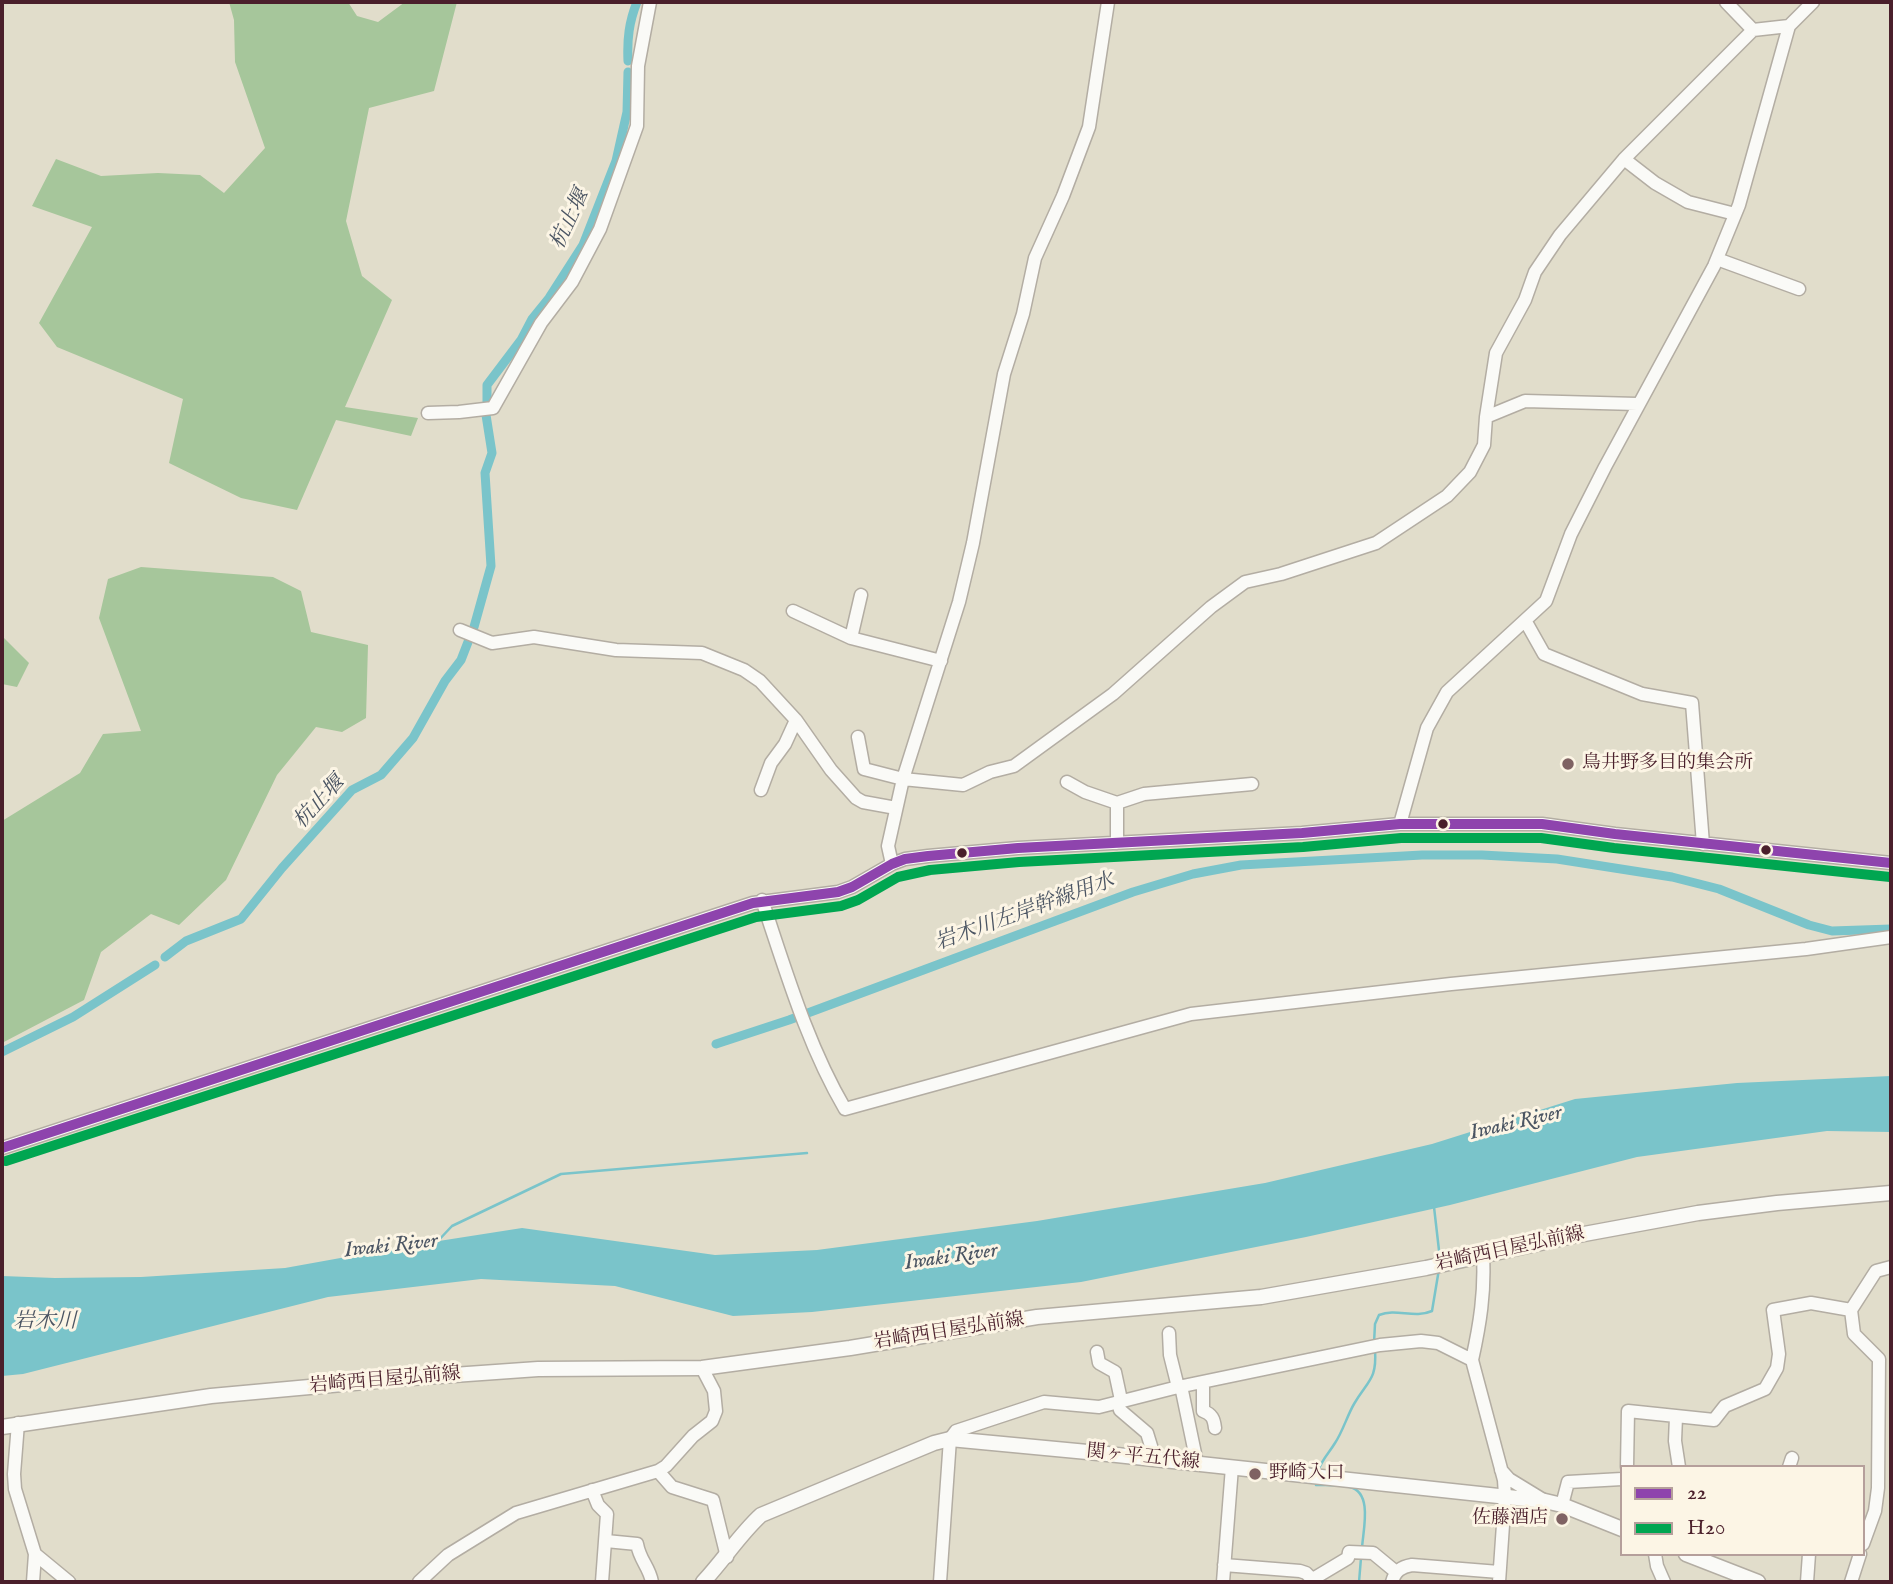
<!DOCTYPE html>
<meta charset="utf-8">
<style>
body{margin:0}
#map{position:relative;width:1893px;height:1584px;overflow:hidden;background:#e1ddcb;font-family:"IM FELL English",serif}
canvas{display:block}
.frame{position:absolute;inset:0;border:4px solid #4a1f2b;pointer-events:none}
.legend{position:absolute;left:1620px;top:1465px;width:245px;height:91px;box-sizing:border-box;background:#fcf5e5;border:2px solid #b59f9b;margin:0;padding:9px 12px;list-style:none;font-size:21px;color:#4a1f2b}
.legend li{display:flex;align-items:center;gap:14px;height:35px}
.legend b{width:35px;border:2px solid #b59f9b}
</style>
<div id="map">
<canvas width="1893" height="1584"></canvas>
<div class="frame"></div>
<ul class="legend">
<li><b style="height:9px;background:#8e44ad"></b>22</li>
<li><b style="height:9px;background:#00a651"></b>H20</li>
</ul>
</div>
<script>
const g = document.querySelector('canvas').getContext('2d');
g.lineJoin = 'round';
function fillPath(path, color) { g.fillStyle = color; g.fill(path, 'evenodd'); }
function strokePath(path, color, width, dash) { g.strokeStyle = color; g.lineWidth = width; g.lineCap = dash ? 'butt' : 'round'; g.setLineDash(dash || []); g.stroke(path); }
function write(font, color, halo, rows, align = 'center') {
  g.font = font + ' "IM FELL English","Noto Serif JP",serif'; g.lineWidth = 6; g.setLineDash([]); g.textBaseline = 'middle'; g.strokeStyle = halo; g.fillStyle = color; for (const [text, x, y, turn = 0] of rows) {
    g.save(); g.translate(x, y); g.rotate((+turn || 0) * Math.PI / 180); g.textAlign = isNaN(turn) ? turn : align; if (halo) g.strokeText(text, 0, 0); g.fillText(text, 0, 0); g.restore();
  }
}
fillPath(new Path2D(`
 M229,2H348L357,16L378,22L405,2H457L434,91L369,108L346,221L362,276L392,300L345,407L418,418L411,436L336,420L297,510L241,498L169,463L183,399L57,347L39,323L92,227L32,206L56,159L101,176L158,173L200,175L224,193L265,148L235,62L234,20Z
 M141,567L273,577L301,591L311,632L368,645L366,718L342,732L316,727L277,775L226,880L179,925L151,914L101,952L84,1000L2,1043V821L80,773L103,734L141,731L99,618L108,579Z
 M2,636L29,663L17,687L2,684Z`), '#a6c69b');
fillPath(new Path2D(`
 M1891,1076V1132L1827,1131L1637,1157L1450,1205L1306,1237L1081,1282L812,1312L733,1316L615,1286L481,1279L328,1297L23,1374L2,1376V1276L55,1278L141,1277L285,1268L407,1246L522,1228L715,1255L817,1250L1037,1221L1265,1183L1432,1144L1575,1099L1737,1083Z`), '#7ac4ca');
strokePath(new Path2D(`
 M1434,1207L1440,1259
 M436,1243L452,1226L561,1174L807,1153
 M1374,1343L1375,1324L1379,1315C1397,1308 1414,1319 1432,1311L1439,1269
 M1318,1471C1322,1459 1329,1453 1335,1443C1343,1431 1347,1416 1354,1404C1368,1380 1377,1380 1375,1350
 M1317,1481L1316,1485C1327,1485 1340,1484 1350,1487C1373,1493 1363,1530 1362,1548
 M1359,1582L1361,1558`), '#7ac4ca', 2.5);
strokePath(new Path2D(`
 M628,61C627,39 629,22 637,2
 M487,402V385L521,340L532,319L549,298L583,245L616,161L627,112L628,72
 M474,627L491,566L485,473L492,453L486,415
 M165,957L186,941L241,919L282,868L352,790L381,775L413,738L445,681L461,660L468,642
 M716,1044L789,1020L1133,892L1193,874L1241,865L1422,855H1482L1557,859L1672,877L1719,889L1809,925L1832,931L1891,929
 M2,1052L73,1017L155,965`), '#7ac4ca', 9);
const minor = new Path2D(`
 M1726,2L1753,30L1789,26
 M1624,159L1655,183L1688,202L1735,214
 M1717,259L1799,289
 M428,413L459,412L493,408L541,323L572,282L600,229L637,126L638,66L650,2
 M1486,417L1496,353L1525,300L1535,272L1560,235L1624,159L1753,30
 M793,611L851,638L941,661
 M1526,622L1544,654L1642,694L1692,703L1703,844
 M460,630L492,643L534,637L616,650L702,653L744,670L760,681L796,720L831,770L856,798L863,802L896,808
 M851,638L861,595
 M858,737L864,769L903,779L963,785L990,772L1014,766L1113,694L1211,607L1245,582L1281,574L1376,543L1447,496L1470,472L1484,445L1486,417L1525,401L1637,404
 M1067,782L1085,792L1117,803L1144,794L1252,784
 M761,790L771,763L785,744L796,720
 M1117,803V843
 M1400,824L1427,728L1447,692L1546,601L1571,534L1605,467L1714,266L1739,205L1789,26L1813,2
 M892,864L888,846L903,779L959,602L973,543L1004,374L1023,314L1035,258L1063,196L1089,127L1108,2
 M762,900C786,971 807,1044 845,1109L1191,1014L1451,984L1806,949L1891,937
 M2,1148L753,903L838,892L852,887L892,864L905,859L928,856L1018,848L1302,833L1400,824H1542L1615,834L1891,863
 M1169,1333L1170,1355L1178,1387
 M1097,1352L1099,1363L1115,1372L1121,1400
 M1472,1360C1480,1324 1485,1292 1483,1256
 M1203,1382V1411C1212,1414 1214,1419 1215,1428
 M1181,1386L1197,1463
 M1118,1401L1120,1410L1147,1433L1155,1459
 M1676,1417L1675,1441L1679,1467
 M18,1423L14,1474L15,1489L35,1554L33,1582
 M1627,1467L1628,1411L1714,1420L1725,1406L1765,1389L1777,1368L1779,1354L1773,1310L1811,1303L1851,1310
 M1789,1467L1792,1458
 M1501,1470L1509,1479L1545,1501
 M658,1471L672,1487L713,1500L727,1557
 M592,1490L598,1505L607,1514L602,1582
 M1562,1505L1568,1482L1622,1479
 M606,1541L637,1544C640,1561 649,1566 652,1582
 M1863,1544L1875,1511L1878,1488L1879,1359L1854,1334L1851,1310L1876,1271L1891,1267
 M35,1554L69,1582
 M1655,1554L1657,1566L1664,1582
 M1224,1565L1300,1571L1306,1573L1315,1582
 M1313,1579L1348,1558L1349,1552L1373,1553L1396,1572
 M419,1582L448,1555L516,1513L658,1471L666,1466L693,1436L712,1421L716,1411L714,1391L702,1368
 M940,1582L950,1439L956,1431L1044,1402L1099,1407L1178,1387L1380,1345L1421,1341L1438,1343L1472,1360L1504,1480L1505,1496L1499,1582
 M1223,1582L1232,1467
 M1392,1582C1395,1571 1401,1567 1412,1565L1499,1572
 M1807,1582L1809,1554
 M1851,1582L1860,1554`);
const major = new Path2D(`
 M2,1427L211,1396L397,1379L538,1369L702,1368L850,1348L1037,1317L1261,1297L1426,1268L1568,1237L1698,1213L1777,1203L1891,1193
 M1686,1554L1758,1582
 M703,1582C723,1561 740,1534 761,1515L934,1443L950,1439L1098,1453L1545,1501L1562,1505L1622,1529`);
strokePath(minor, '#b3ada3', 15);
strokePath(major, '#b3ada3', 17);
strokePath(minor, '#fafaf7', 12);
strokePath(major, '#fafaf7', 14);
strokePath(new Path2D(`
 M2,1148L753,903L838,892L852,887L892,864L905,859L928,856L1018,848L1302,833L1400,824H1542L1615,834L1891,863`), '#8e44ad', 10);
strokePath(new Path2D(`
 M6,1161L756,917L841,906L858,900L898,877L930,870L1019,862L1303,847L1401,838H1541L1614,848L1890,877`), '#00a651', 10);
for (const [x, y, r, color] of [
 [1568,764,7,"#7f6263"],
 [1443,824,6,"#4a1f2b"],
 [1766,850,6,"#4a1f2b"],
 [962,853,6,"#4a1f2b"],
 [1255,1474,7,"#7f6263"],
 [1562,1519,7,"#7f6263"]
]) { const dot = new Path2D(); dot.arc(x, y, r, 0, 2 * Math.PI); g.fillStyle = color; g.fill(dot); strokePath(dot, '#fcf5e5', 2.5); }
write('19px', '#4a1f2b', '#fcf5e5', [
 ["鳥井野多目的集会所",1582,764],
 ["野崎入口",1269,1474],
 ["佐藤酒店",1548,1519,"right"]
], 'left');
write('19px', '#4a1f2b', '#fcf5e5', [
 ["岩崎西目屋弘前線",1510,1250,-12],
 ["岩崎西目屋弘前線",949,1332,-9],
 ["岩崎西目屋弘前線",385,1381,-5],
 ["関ヶ平五代線",1143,1458,6]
]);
write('italic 21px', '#4b5563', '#fcf5e5', [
 ["杭止堰",571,220,-65],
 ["杭止堰",320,803,-47],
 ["岩木川左岸幹線用水",1025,913,-20],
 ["Iwaki River",1516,1124,-13],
 ["Iwaki River",391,1247,-6],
 ["Iwaki River",951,1258,-8],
 ["岩木川",45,1323]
]);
</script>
